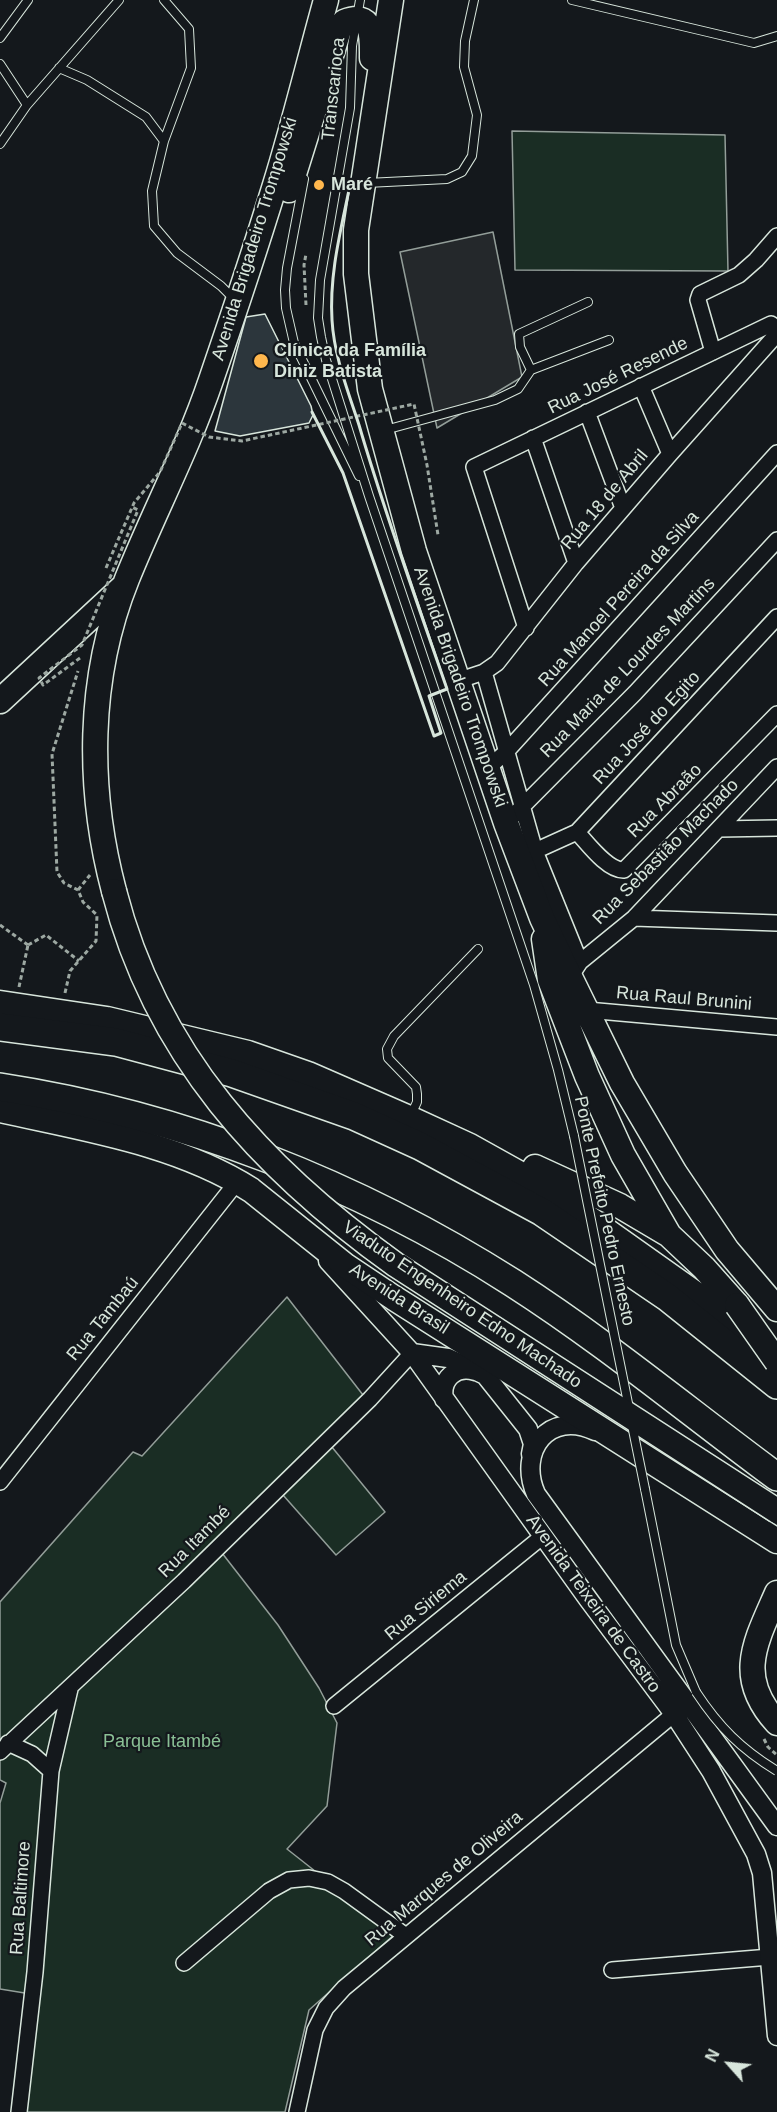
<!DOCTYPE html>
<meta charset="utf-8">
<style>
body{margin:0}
#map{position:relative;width:777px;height:2112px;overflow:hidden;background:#14181c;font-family:Arial,sans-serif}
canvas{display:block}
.north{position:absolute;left:699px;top:2034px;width:60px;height:60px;-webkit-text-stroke:4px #14181c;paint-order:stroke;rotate:297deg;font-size:16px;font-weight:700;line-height:24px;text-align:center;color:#d8e6dc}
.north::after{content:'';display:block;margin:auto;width:21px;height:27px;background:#d8e6dc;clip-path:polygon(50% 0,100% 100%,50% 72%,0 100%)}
</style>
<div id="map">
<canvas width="777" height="2112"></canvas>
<div class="north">N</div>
</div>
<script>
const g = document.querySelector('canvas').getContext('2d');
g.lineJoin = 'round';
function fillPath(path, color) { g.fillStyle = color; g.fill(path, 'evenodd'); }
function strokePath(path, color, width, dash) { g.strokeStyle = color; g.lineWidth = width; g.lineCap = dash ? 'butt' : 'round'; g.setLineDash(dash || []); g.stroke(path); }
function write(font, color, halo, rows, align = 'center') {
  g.font = font + ' Arial,sans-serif'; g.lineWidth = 4.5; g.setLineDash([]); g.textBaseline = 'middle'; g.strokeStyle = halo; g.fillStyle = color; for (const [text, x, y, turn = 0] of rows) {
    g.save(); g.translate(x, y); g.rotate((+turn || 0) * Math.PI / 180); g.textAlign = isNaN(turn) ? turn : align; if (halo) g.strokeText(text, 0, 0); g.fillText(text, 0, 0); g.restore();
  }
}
const green = new Path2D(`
 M512,131L725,135L728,271L515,270Z
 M287,1297L363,1395L327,1441L385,1512L336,1555L283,1495L222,1553L278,1625L319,1688L337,1723L327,1806L287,1849L395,1934L309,2010L285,2112H25L37,1995L0,1989V1803L6,1783L0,1780V1602L133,1452L142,1456Z`);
fillPath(green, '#1a2d24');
strokePath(green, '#939e99', 1.5);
const parking = new Path2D(`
 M493,232L522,377L437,428L400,252Z`);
fillPath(parking, '#24282b');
strokePath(parking, '#939e99', 1.5);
const building = new Path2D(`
 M265,314L311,406L313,415L309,423L240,436L215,431L246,317Z`);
fillPath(building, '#2c363c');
strokePath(building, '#d8e6dc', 1.5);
const service = new Path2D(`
 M164,0L189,29L191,68L164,141L152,191L154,226L177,253L221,286L233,298
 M360,0L352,46L350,108L320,280L318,318L321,337L326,360L369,496L534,985L558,1070L574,1136
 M572,0L754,43L777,36
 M0,38L28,0
 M0,64L27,105L0,144
 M59,68L87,80L146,117L164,141
 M27,105L119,0
 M304,179L287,268L285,290L286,308L294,343L359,476
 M367,183L447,179L462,172L472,156L477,115L464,67L465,41L474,0
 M531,370L520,347L519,334L588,302
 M385,430L495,400L518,389L531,370L609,340
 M410,1117L417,1102V1094L416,1087L388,1058L387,1049L394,1036L478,949
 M645,1489L676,1645L696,1692`);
const minor = new Path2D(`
 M713,352L698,300L700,294L739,275L756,260L777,236
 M641,386L670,454
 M587,412L623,508
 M533,438L576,563
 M526,628L474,467L771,324L777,329
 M484,672L535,851L580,962L570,977
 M457,681L484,672L497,663L576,563L670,454L777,334
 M487,769L506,752L777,453
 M506,823L635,693L777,540
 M719,829L777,828
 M577,832C588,844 608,871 624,870L777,714
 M535,851L577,832L777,617
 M634,918L777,923
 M580,962L634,918L777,767
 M587,1010L777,1027
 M0,1482L237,1182
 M334,1706L543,1536
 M8,1743L32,1754L51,1771
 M0,1752L184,1581L370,1399L412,1353
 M184,1963L269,1891L289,1880L309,1878L328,1882L344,1891L406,1936
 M612,1970L770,1957
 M19,2112L35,1972L51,1771L70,1689
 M297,2112L315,2030L326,2008L344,1988L674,1714`);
const tertiary = new Path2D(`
 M328,1261L412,1353L588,1599L674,1714L711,1771L756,1854L762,1873L777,2036
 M412,1353L448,1358L485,1375L528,1429L533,1444L531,1454
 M444,1399C440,1379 456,1365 475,1371
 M595,1431C549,1409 517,1451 536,1494L777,1826`);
const trunk = new Path2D(`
 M391,0L356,230V274L370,389L414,551L506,823L542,918L570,977L622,1083L675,1173L727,1250L777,1309
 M289,190L339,30L344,22C374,10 372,38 372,58
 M0,701L123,587
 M114,891C87,789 87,678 127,579C154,512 188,448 211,380C233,316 255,250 275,185C294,124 309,61 326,0
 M544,939L550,980L587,1076L623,1155L669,1235
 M0,1003L107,1019L248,1053L308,1074L409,1118L470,1146L549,1190L758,1338
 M0,1110C85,1129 177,1143 251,1190L346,1266L394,1298L777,1541
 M535,1167L620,1206L669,1235L704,1268L737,1305
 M777,1593C755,1643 735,1677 777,1723`);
const motorway = new Path2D(`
 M0,1027L116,1042L232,1073L354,1116L420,1146L542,1212L667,1297L777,1385
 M0,1087C183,1115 358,1184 513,1283C605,1342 689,1412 777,1477`);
strokePath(service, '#d8e6dc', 10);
strokePath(minor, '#d8e6dc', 18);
strokePath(tertiary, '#d8e6dc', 21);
strokePath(trunk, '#d8e6dc', 27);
strokePath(motorway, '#d8e6dc', 30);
strokePath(new Path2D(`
 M306,305L304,265L306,254
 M78,890L90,875
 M0,925L28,945
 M28,945L46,935L79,961
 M19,987L28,945
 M65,993L70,971L96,941L97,915L83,902L78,890L64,883L57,872L52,754L78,671
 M764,1739L768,1747L777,1755`), '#9da8a2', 3, [4.5, 3]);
strokePath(service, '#14181c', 8);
strokePath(minor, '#14181c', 15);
strokePath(tertiary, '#14181c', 18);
strokePath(trunk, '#14181c', 24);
strokePath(motorway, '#14181c', 27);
const serviceBridge = new Path2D(`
 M574,1136L629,1408
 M632,1425L645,1489
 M696,1692C719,1727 741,1749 777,1771`);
const trunkBridge = new Path2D(`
 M114,891C156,1055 262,1169 396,1265L777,1511
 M737,1305L777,1362`);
strokePath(serviceBridge, '#d8e6dc', 10, []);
strokePath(trunkBridge, '#d8e6dc', 27, []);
strokePath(new Path2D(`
 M106,568L134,503L160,472L182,423L209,437L242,441L414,404L427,465L438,535
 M80,658L43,685L39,678L82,645L138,510L132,507`), '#9da8a2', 3, [4.5, 3]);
strokePath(serviceBridge, '#14181c', 8);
strokePath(trunkBridge, '#14181c', 24);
strokePath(new Path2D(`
 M312,412L343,473L434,736L441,733L429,696L447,689C417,602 385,514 359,425C348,391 334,356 332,320C329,272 342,226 351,180`), '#d8e6dc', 3);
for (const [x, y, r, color] of [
 [319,185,6,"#ffb74d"],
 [261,361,8,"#ffb74d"]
]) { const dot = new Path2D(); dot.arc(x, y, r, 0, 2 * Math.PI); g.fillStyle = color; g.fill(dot); strokePath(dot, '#14181c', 2); }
write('18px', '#d8e6dc', '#14181c', [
 ["Transcarioca",334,89,-84],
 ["Avenida Brigadeiro Trompowski",255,239,-73],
 ["Rua José Resende",618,376,-26],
 ["Rua 18 de Abril",605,500,-50],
 ["Rua Manoel Pereira da Silva",619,599,-48],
 ["Rua Maria de Lourdes Martins",628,668,-46],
 ["Avenida Brigadeiro Trompowski",460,687,71],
 ["Rua José do Egito",647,728,-47],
 ["Rua Abraão",665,801,-45],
 ["Rua Sebastião Machado",666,852,-45],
 ["Rua Raul Brunini",684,999,5],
 ["Ponte Prefeito Pedro Ernesto",604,1211,78],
 ["Avenida Brasil",399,1299,33],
 ["Viaduto Engenheiro Edno Machado",462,1305,34],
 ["Rua Tambaú",103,1319,-51],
 ["Rua Itambé",195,1542,-45],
 ["Avenida Teixeira de Castro",593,1604,54],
 ["Rua Siriema",426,1606,-39],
 ["Rua Marques de Oliveira",444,1879,-40],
 ["Rua Baltimore",21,1898,-86]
]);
write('bold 18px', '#d8e6dc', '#14181c', [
 ["Maré",331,185],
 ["Clínica da Família",274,351],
 ["Diniz Batista",274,372]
], 'left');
write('18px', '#8ac095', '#14181c', [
 ["Parque Itambé",162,1742]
]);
</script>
